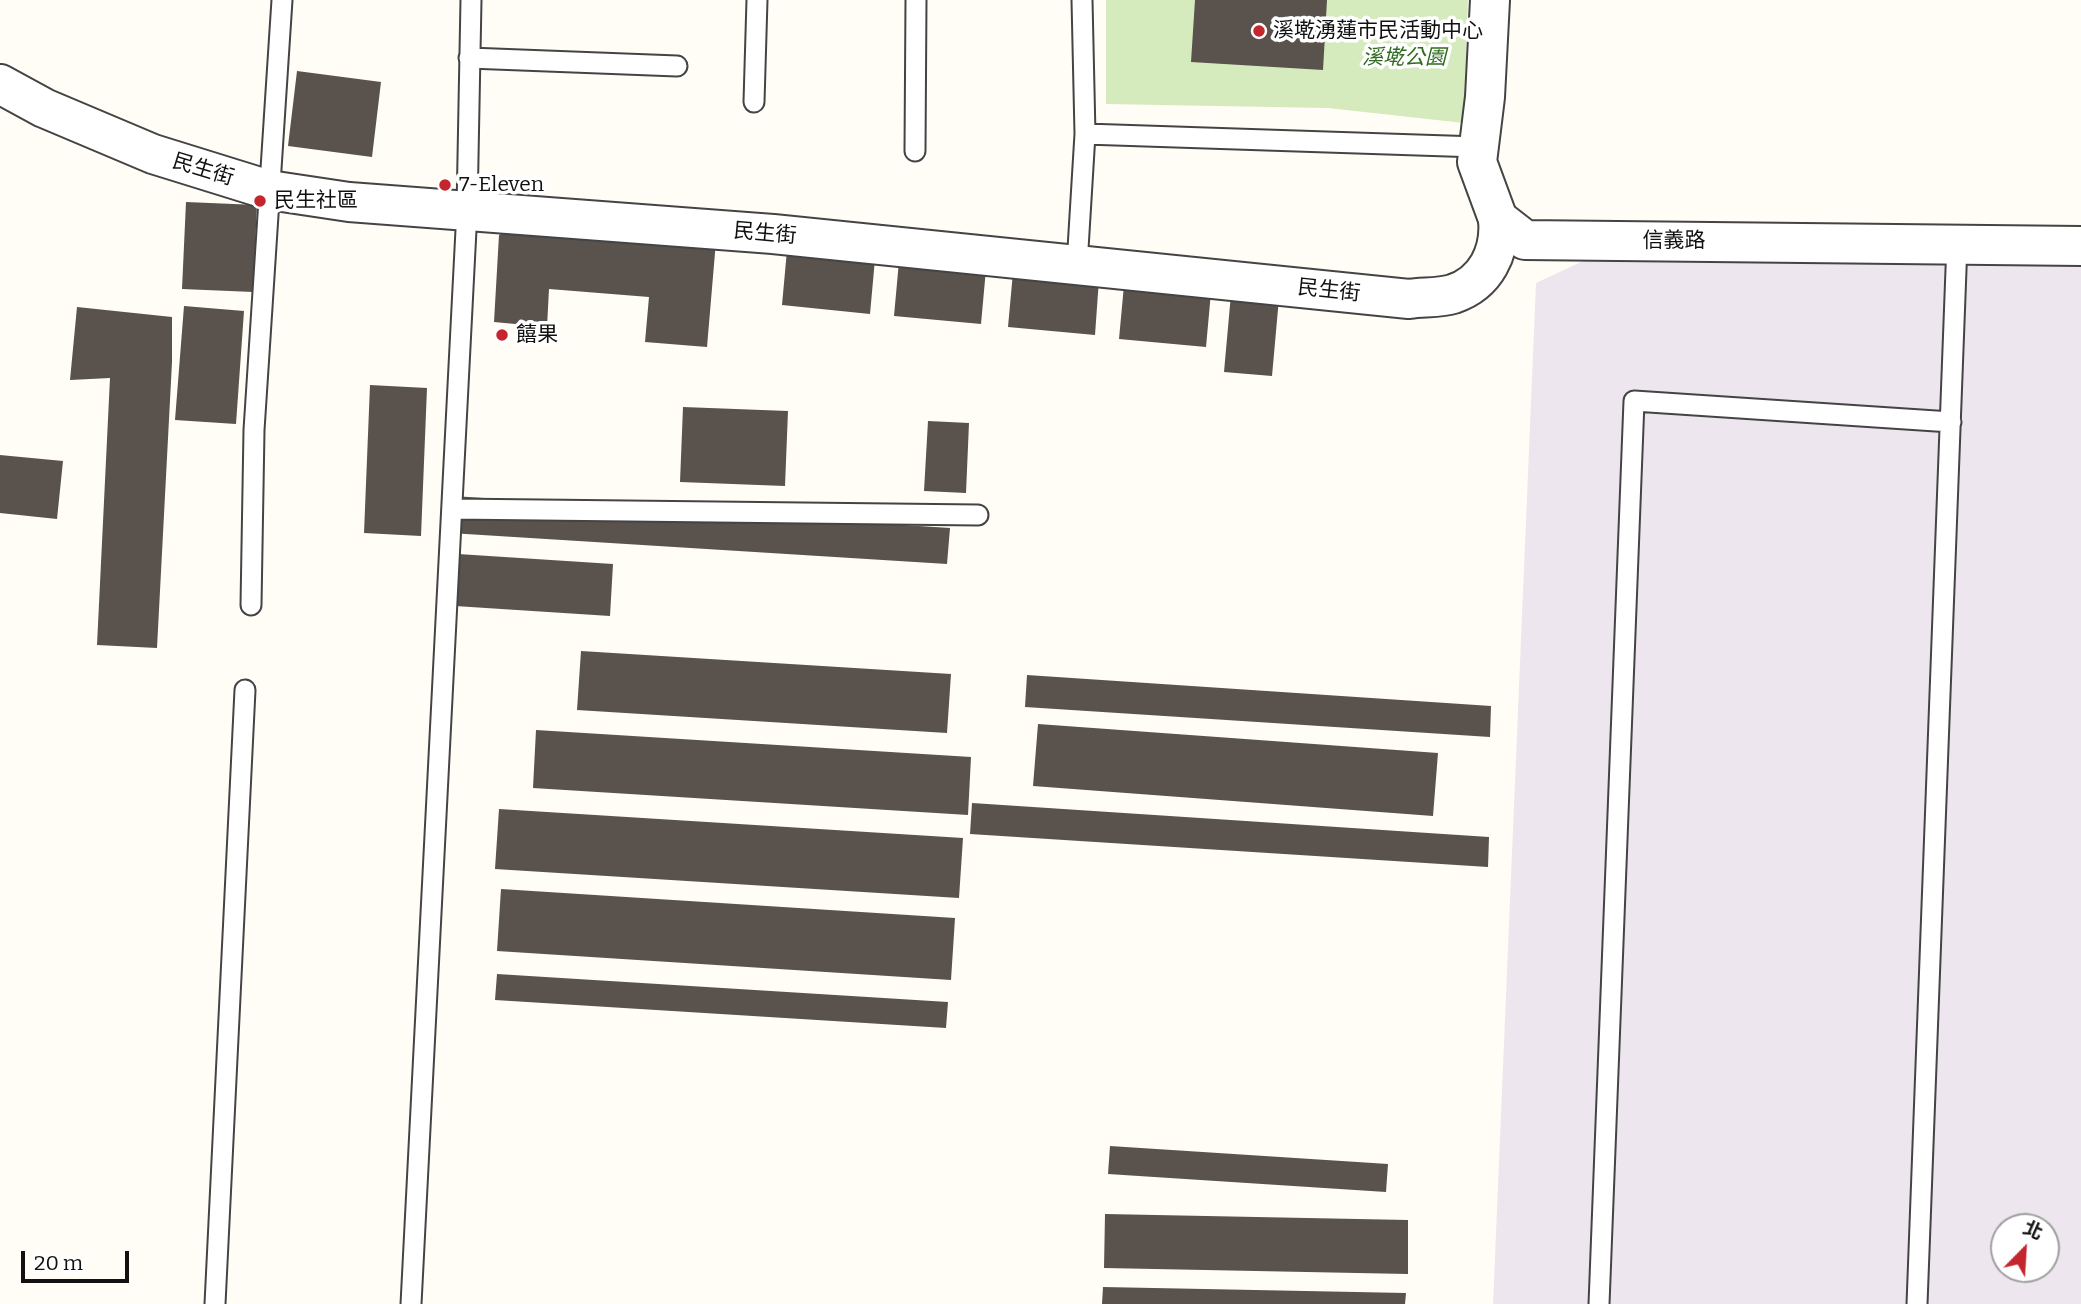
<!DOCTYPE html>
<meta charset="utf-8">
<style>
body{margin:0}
#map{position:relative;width:2081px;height:1304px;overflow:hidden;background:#fffdf5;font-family:Bitter,"Noto Sans TC",serif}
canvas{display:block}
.north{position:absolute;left:1990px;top:1213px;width:70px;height:70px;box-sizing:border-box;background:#fff;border:2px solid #a0a0a0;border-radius:50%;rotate:24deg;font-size:19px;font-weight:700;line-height:28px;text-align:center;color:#111}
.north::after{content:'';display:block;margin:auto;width:24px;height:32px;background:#c4262e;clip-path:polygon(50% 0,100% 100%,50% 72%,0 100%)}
.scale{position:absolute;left:21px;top:1251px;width:108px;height:32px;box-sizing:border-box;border:4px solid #111;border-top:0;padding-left:9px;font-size:21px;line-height:24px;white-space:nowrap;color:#111;-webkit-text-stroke:5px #fff;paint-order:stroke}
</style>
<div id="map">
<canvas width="2081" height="1304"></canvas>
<div class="north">北</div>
<div class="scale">20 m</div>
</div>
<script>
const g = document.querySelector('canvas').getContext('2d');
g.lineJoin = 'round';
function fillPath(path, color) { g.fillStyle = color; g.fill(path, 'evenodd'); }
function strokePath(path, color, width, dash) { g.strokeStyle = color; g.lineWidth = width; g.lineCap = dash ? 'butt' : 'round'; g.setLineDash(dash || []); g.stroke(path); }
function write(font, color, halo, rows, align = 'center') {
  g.font = font + ' Bitter,"Noto Sans TC",serif'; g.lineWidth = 7; g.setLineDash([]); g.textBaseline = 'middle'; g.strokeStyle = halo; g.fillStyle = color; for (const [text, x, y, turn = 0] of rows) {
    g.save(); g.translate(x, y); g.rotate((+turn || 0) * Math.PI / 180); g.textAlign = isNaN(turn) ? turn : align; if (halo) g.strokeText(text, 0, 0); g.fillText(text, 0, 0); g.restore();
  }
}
fillPath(new Path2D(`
 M2081,259V1304H1493L1536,283L1583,261ZM2004,1227H2046V1269H2004Z`), '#eee6ef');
fillPath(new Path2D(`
 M1106,0H1468L1464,123L1328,108L1106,104Z`), '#d5ebbd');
fillPath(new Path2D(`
 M1195,0H1327L1323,70L1191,62Z
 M297,71L381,82L372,157L288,146Z
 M186,202L257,205L253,292L182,289Z
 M517,226L716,241L707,347L645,342L649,297L549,289L547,327L494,322L499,235Z
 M787,250L875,259L870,314L782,305Z
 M899,261L986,269L981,324L894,316Z
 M1013,272L1099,279L1095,335L1008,327Z
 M1124,285L1211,292L1206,347L1119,339Z
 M1231,294L1279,298L1272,376L1224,372Z
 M184,306L244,311L236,424L175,420Z
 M77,307L172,317V362L157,648L97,645L110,378L70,380Z
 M370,385L427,388L421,536L364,533Z
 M683,407L788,411L785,486L680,482Z
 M928,421L969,423L966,493L924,491Z
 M0,455L63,461L57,519L0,513Z
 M453,496L950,528L947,564L450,533Z
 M458,554L613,564L610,616L455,606Z
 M581,651L951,674L947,733L577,710Z
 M1027,675L1491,706L1490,737L1025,707Z
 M1038,724L1438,753L1433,816L1033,786Z
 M536,730L971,757L968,815L533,788Z
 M972,803L1489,837L1488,867L970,834Z
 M499,809L963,838L959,898L495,869Z
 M501,889L955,918L951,980L497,951Z
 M497,974L948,1002L946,1028L495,1000Z
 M1110,1146L1388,1164L1386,1192L1108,1174Z
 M1105,1214L1408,1220V1274L1104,1268Z
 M1103,1287L1406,1293L1405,1304H1102Z`), '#5a524d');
const service = new Path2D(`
 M469,58L677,66
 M754,102L757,0
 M1085,134L1478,147
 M915,151L916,0
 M1077,265L1085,134L1082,0
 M453,509L978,515
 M251,605L254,430L282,0
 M215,1304L245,690
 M411,1304L467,210L471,0
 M1599,1304L1634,401L1951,422
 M1917,1304L1957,243`);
const minor = new Path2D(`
 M1490,0L1485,97L1477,162L1498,219`);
const tertiary = new Path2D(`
 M0,84L44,108L153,154L269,190L349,202L773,234L1409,299C1423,297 1440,298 1453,294C1486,283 1501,252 1498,219
 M1498,219L1525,240L2081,246`);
strokePath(service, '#444', 23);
strokePath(minor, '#444', 42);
strokePath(tertiary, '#444', 42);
strokePath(service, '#fff', 19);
strokePath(minor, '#fff', 38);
strokePath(tertiary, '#fff', 38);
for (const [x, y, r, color] of [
 [1259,31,7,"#c4262e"],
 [445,185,7,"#c4262e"],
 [260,201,7,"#c4262e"],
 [502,335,7,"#c4262e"]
]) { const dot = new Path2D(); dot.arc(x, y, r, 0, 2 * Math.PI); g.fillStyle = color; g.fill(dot); strokePath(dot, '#fff', 2.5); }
write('21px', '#111', '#fff', [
 ["溪墘湧蓮市民活動中心",1273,31],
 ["7-Eleven",459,185],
 ["民生社區",274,201],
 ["饎果",516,335]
], 'left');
write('italic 21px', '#2f6b1f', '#fff', [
 ["溪墘公園",1404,58]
]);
write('21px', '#111', '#fff', [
 ["民生街",203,170,17],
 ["民生街",765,234,5],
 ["信義路",1674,241],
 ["民生街",1329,291,6]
]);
</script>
